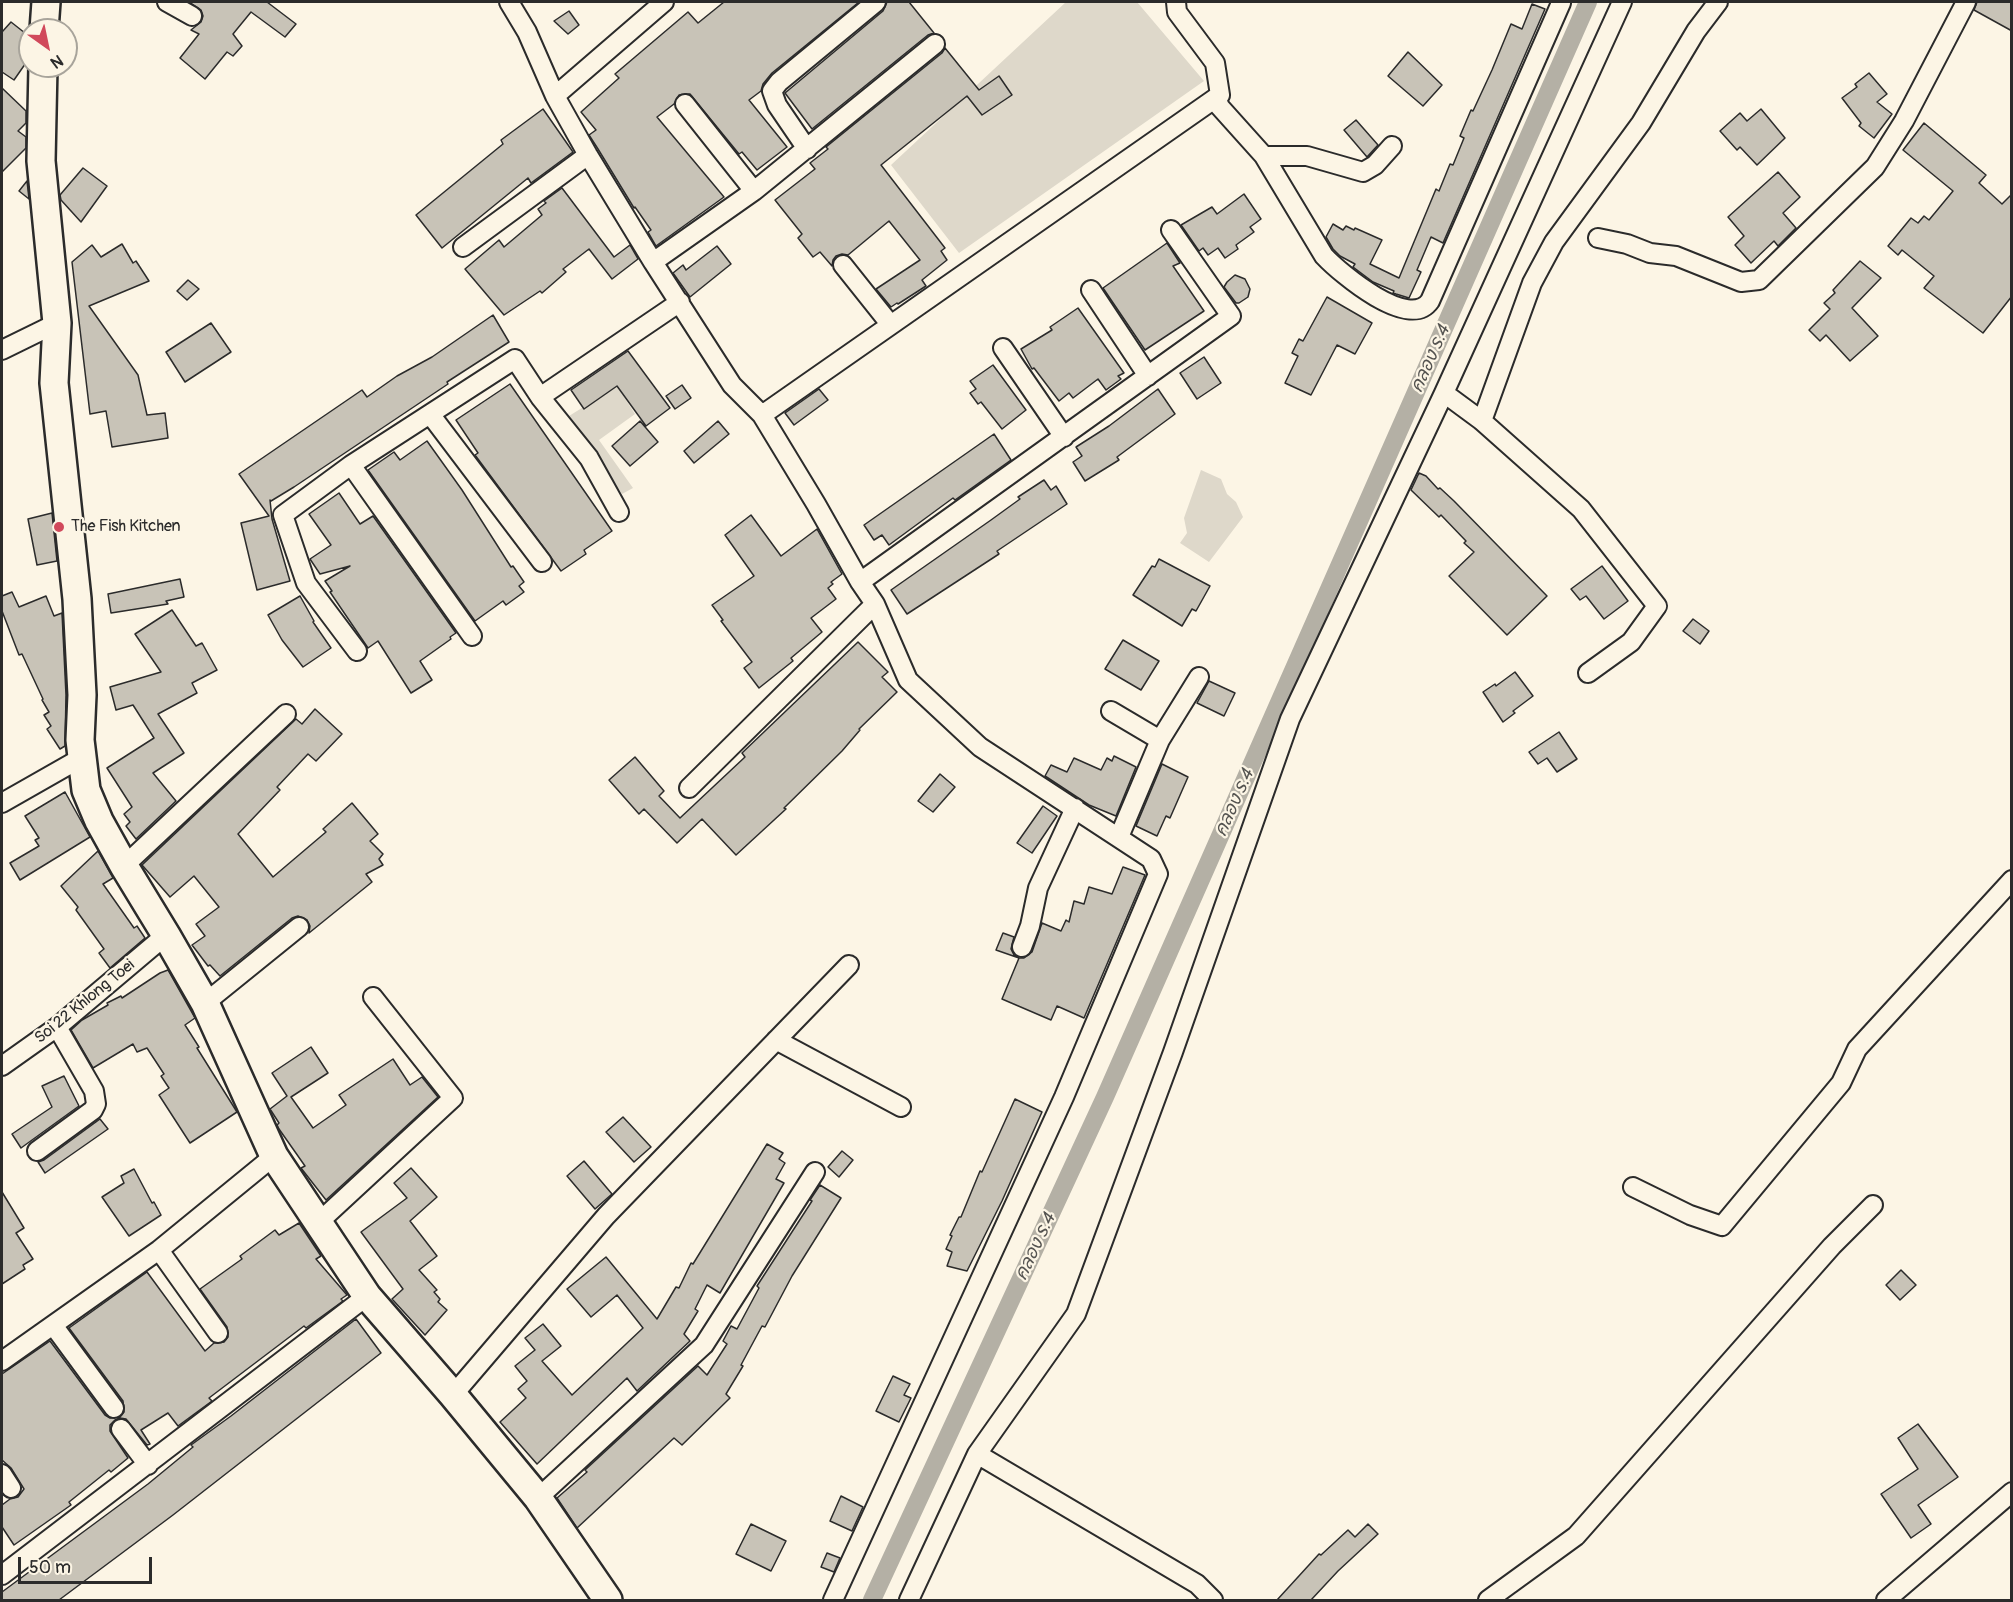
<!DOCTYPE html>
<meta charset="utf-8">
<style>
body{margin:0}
#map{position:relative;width:2013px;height:1602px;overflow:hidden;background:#fcf5e5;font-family:Pangolin,sans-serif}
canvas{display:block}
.frame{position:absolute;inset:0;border:3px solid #2b2b2b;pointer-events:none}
.north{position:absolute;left:18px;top:18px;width:60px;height:60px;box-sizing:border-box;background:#fcf5e5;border:2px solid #a8a49b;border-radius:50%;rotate:147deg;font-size:16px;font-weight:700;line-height:24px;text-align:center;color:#2b2b2b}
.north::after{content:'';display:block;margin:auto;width:21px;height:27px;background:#d1495b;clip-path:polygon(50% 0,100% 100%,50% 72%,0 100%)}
.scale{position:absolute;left:18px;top:1557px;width:134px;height:27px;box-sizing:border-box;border:3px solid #2b2b2b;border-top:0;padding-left:8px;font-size:18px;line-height:21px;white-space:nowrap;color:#2b2b2b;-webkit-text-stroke:4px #fcf5e5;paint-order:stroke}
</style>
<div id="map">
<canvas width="2013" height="1602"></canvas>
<div class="frame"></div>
<div class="north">N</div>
<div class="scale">50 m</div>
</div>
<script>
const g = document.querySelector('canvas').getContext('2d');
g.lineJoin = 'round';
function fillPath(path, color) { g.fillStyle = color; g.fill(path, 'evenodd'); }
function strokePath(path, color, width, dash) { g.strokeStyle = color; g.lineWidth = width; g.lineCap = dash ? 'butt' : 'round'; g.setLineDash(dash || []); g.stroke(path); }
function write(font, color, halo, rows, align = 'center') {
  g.font = font + ' Pangolin,"Playpen Sans Thai",sans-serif'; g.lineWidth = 4.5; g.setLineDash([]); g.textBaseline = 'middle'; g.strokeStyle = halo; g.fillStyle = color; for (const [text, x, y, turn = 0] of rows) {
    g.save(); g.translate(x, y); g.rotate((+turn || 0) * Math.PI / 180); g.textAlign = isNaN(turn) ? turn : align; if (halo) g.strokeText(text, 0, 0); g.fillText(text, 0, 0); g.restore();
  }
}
fillPath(new Path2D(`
 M1066,2H1137L1204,81L959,253L891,165Z
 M617,386L635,414L599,440L633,488L622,494L569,416Z
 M1201,470L1221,479L1227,494L1236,502L1243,517L1209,562L1180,543L1187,533L1184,518Z`), '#ded8ca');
strokePath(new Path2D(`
 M872,1600L1105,1097L1588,2`), '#b4b0a5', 18);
const building = new Path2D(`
 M189,2H267L296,24L285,37L251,12L233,34L242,46L233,56L227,52L205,79L180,58L199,34L191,30L201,22L203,16L201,10Z
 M724,2H859L772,73L763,84L761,91L749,100L787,147L757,170L742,152L739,154L690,94L679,95L674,104L657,117L724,197L656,246L648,232L651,230L635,207L634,208L598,149L589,135L596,130L581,112L619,78L615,74L688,12L698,23Z
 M887,2H909L934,33L928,35L812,129L785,93L883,11Z
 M1977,2H2012V31L1974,10Z
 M1532,4L1545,9L1443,243L1431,237L1417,270L1421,272L1409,298L1396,294L1393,293L1394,291L1373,282L1353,267L1355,264L1340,256L1333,249L1326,237L1333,224L1343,230L1346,226L1354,230L1355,228L1382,240L1370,264L1399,278L1436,189L1439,191L1450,164L1453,165L1464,138L1460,136L1471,110L1473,111L1492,70L1511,24L1522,29Z
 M569,11L579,25L568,34L554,21Z
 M11,22L30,37V57L14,80L2,72V32Z
 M945,48L979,90L999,76L1012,95L982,115L967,96L881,165L945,248L941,251L947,260L922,280L926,286L898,304L897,303L891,307L876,289L920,260L889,221L848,255L842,254L836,256L833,260L832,266L820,252L813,257L798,238L802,234L775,200L815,169L810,163L828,149L826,147L942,53Z
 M1408,52L1442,85L1423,106L1388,76Z
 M1869,73L1887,94L1877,102L1892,114L1874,138L1859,126L1861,123L1842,98L1857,87L1855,84Z
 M2,88L26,111V123L18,131L26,137V148L2,172Z
 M543,109L573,152L531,183L528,178L442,248L416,215L503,144L501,140Z
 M1761,109L1785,138L1757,165L1740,147L1737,150L1720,131L1740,113L1747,121Z
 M1356,120L1378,145L1367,157L1344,130Z
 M1924,123L1986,175L1979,183L2002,204L2012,194V296L1983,333L1924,288L1934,276L1902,250L1898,255L1888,246L1911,218L1918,223L1924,216L1929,220L1953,191L1903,150Z
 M83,168L107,186L81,222L61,200L60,195Z
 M1778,172L1800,197L1783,213L1796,228L1778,246L1774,241L1751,263L1735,245L1744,236L1728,217Z
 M27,181L29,199L19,191Z
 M562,188L614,257L630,245L638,259L612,279L589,249L563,269L566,272L542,293L540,291L504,315L465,269L499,240L504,247L542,215L538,209L546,203L544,201Z
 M1244,194L1261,219L1250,227L1254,232L1236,245L1238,249L1225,258L1218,248L1208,255L1203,248L1199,251L1181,225L1212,207L1217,214Z
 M1167,243L1180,263L1173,266L1204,311L1145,350L1103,288Z
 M122,244L133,263L136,261L149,281L89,306L138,375L147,415L165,413L168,438L112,447L106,411L90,414L72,262L92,245L101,257Z
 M717,246L731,264L690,297L673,273L683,265L686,270Z
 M1860,261L1881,278L1852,308L1878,336L1850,361L1826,335L1820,341L1809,330L1830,309L1824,303L1835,293L1833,290Z
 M1235,275L1245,279L1250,289L1248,297L1239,303H1236L1224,287L1227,282Z
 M188,280L199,289L187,300L177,291Z
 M1327,297L1372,323L1355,354L1337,345L1311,395L1285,383L1298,356L1292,353L1299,339L1303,341Z
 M1078,308L1124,373L1118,376L1121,379L1106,390L1098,379L1073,398L1069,393L1059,401L1034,368L1032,369L1021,349L1052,330L1050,327Z
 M493,315L509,342L447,382L448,384L294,487L271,501L270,500L272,519L290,581L257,590L241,523L269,516L239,474L362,390L367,397L397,376L432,357Z
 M211,323L231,352L185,382L166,352Z
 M628,351L670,408L646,426L617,386L584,409L571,390Z
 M1204,357L1221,383L1197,399L1180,373Z
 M993,365L1026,410L1002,429L981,402L978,404L970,393L976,389L970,381Z
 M510,384L612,531L584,550L586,554L561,571L475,455L478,453L456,420Z
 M682,385L691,398L675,409L666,396Z
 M819,389L828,400L794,425L785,413Z
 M1158,389L1175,414L1117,457L1119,460L1085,481L1073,462L1082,456L1076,447L1109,426Z
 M640,421L658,442L630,466L612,446Z
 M718,421L729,434L694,463L684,451Z
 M994,434L1011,460L955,500L953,498L889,545L882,535L874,540L864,525Z
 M427,441L462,490L511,567L513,566L524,582L519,586L524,592L506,605L503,601L475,621L368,470L394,452L400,460Z
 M1419,473L1426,476L1438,489L1440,488L1454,501L1547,596L1507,635L1449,576L1474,552L1464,543L1466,541L1441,515L1439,517L1411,490Z
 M1044,480L1051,490L1056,486L1067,504L997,551L999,554L907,614L891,590L991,520L1020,499L1018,497Z
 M339,493L360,524L373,516L456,633L450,637L451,639L420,661L432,680L411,693L378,641L368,648L330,592L332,591L325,581L350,566L320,574L310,559L331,545L309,514Z
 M52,513L57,561L37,565L28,519Z
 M751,515L781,556L817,529L842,574L831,582L833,584L828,588L836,599L811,618L822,632L791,658L793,661L759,688L744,668L752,662L721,621L723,620L712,605L754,576L725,535Z
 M1159,559L1210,586L1196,611L1192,609L1182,626L1133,595L1152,566L1155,567Z
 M1602,566L1628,601L1604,619L1586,596L1580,600L1571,589Z
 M180,579L184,597L166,601L168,604L111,613L108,594Z
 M12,592L19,607L46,596L54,616L62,613L66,695L65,746L60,749L47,729L51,726L44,715L49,712L42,700L43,699L22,654L19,655L2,611V596Z
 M300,596L314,621L313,622L331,648L303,667L282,640L268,615Z
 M172,610L196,646L202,643L217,670L192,683L197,693L158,714L184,753L153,773L176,801L136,839L126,826L130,822L124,814L132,807L107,768L154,738L133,705L116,710L110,687L161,672L135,634Z
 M1693,619L1709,631L1700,644L1683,631Z
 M1123,640L1159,661L1141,690L1105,669Z
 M858,642L888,672L882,677L897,692L859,729L860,730L842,751L784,808L786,809L736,855L702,819L677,843L644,809L639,814L609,780L635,757L664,791L659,796L680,818L745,757L742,753Z
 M1515,672L1533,696L1513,711L1515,713L1503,722L1483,692L1495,684L1496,686Z
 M1209,681L1235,693L1224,716L1197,703Z
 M315,709L342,734L316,761L308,754L277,787L280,790L238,834L273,877L326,832L323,829L352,803L378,834L370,841L383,854L379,859L383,865L366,874L372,882L309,933L310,926L307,920L298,916L292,918L220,976L210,965L208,966L192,945L205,936L196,924L219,907L194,876L170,897L142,865L296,719L302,724Z
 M1559,732L1577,759L1557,772L1547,758L1538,764L1529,752Z
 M1114,756L1136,767L1116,816L1089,805L1045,776L1051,765L1067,772L1074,758L1101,770L1107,758L1112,761Z
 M1162,764L1188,777L1170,818L1166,816L1157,836L1136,826Z
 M940,774L955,787L933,812L918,801Z
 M65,792L90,837L20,880L10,863L39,846L35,840L39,838L25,816Z
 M1043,806L1057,816L1032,853L1017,843Z
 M98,851L113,878L103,884L134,928L137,926L145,938L110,968L99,953L104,949L76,910L78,907L61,886Z
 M1123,867L1145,875L1084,1018L1057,1006L1051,1020L1002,999L1019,958H1024L1032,952L1042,923L1061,931L1066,920L1069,922L1074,901L1084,904L1089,887L1112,894Z
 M1003,933L1014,937L1011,949L1014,955L1019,958L996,950Z
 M168,970L195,1018L185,1025L199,1047L197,1048L237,1112L190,1143L159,1095L169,1088L161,1076L164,1074L147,1048L137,1052L133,1044L93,1068L71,1030L82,1020L108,1005L107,1003L121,996L122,998L160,973Z
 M311,1047L328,1073L291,1097L313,1128L346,1105L339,1095L393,1059L410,1085L422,1077L438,1097L326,1200L301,1168L305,1166L279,1129L277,1125L279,1123L270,1109L287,1096L272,1073Z
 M64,1076L79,1106L21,1148L12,1134L52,1107L42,1086Z
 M1015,1099L1042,1112L1002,1201L967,1271L947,1266L952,1252L946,1249L952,1236L950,1235L959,1217H961L980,1171L982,1172Z
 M623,1117L651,1147L634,1162L606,1132Z
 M100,1119L108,1129L45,1173L38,1162L44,1160Z
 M767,1144L783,1153L779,1159L785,1163L776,1179L784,1183L720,1293L707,1285L695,1309L698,1311L684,1334L690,1341L637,1391L627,1378L537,1464L500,1422L526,1398L518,1389L527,1381L515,1366L535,1350L525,1338L543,1324L561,1346L542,1361L572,1395L643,1328L617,1295L591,1317L567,1289L606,1257L657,1319L676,1287L679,1288L691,1263L693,1264Z
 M842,1151L853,1160L839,1177L828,1167Z
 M584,1161L612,1194L595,1209L567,1176Z
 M411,1168L437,1197L410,1221L437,1256L419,1270L437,1290L434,1292L440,1299L438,1302L447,1310L425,1335L392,1299L403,1289L361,1232L407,1198L394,1183Z
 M134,1169L152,1203L154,1202L161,1215L129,1236L102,1197L124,1183L121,1176Z
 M820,1185L841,1198L792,1276L765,1327L762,1326L741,1365L743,1366L726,1394L730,1398L682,1445L674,1438L577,1528L557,1498L587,1472L585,1470L698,1366L707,1375L727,1344L723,1341L731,1326L737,1329L759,1288L757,1286L812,1201L810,1200Z
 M2,1192L24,1228L16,1233L33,1259L23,1265L25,1269L2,1284Z
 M299,1223L321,1256L316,1259L347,1295L341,1299L343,1301L306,1328L304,1326L209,1398L212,1401L178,1426L168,1413L141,1430L150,1444L147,1445L126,1419L120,1418L115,1420L110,1425V1431L128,1458L111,1472L109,1470L69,1502L71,1505L14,1545L2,1527V1505L10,1499L18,1497L24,1489L11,1468L2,1460V1374L50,1341L105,1415L110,1418L120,1417L124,1412L123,1401L69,1328L147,1272L205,1351L214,1343L224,1342L228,1337L227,1327L200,1289L242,1259L240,1256L275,1230L279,1235Z
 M1901,1270L1916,1285L1900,1300L1886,1285Z
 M356,1319L381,1353L173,1515L59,1600H2V1592L148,1484L193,1447L191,1445L231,1416Z
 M893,1376L910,1384L904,1395L911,1398L899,1422L876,1411Z
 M1918,1424L1958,1477L1918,1505L1931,1524L1911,1538L1881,1494L1918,1469L1898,1438Z
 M841,1496L863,1507L852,1531L830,1521Z
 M751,1524L786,1541L771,1571L736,1554Z
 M1368,1524L1378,1534L1338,1571L1311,1600H1277L1319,1554L1321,1555L1348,1530L1355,1537Z
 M827,1553L840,1558L834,1572L821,1567Z`);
fillPath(building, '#c8c3b7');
strokePath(building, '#2b2b2b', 1.5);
const street = new Path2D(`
 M167,2L192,16
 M509,2L527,32L555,96L588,155L653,262L732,385L762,415L816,504L860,582L875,604L908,680L980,747L1151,859L1158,874L1064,1097L833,1600
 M1176,2L1177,12L1215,63L1220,95L1216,98L1220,107L1264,156L1324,256C1341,274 1409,331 1430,301L1561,3
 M555,96L664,2
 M685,104L754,191
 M807,149L777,105L772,91L779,82L876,2
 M1264,156H1307L1363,172L1375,165L1392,146
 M1598,238L1627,244L1650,253L1676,256L1741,282L1759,280L1875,167L1904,121L1966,2
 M463,247L588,155
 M653,262L754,191L935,44
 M843,265L890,324
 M1091,290L1148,376
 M1003,348L1064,437
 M2,350L57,323
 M1444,393L1482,421L1581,509L1657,606L1631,642L1588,673
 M540,397L589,458L619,512
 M430,414L542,562
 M762,415L1220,95
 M1482,421L1532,283L1554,242L1641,123L1696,31L1718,2
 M351,465L472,636
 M860,582L1231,316L1171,230
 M357,651L306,583L283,515L351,465L515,359L540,397L680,302
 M1111,711L1160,740
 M689,788L875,604
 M2,803L81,758
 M1119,837L1160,740L1199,677
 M124,866L286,714
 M1022,947L1030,926L1038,888L1075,808
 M205,1003L299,927
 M776,1040L901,1107
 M2,1066L57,1027L166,935
 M37,1151L93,1110L96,1104L94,1091L57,1027
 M1633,1187L1690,1215L1722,1226L1841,1083L1857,1049L2012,880
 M319,1222L453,1098L373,997
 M159,1250L218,1333
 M53,1325L114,1408
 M2,1361L159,1250L274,1156
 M453,1395L606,1216L849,965
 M121,1429L148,1465
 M977,1454L1197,1584L1213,1600
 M2,1474L11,1488
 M538,1498L704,1345L815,1172
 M2,1575L367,1296
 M909,1600L977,1454L1076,1314L1173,1052L1290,719L1444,393L1622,2
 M1488,1600L1576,1536L1832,1246L1873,1205
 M1886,1600L2012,1492`);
const secondary = new Path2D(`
 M44,30L46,2
 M43,66L41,161L57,323L54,383L77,599L82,695L80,740L86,790L99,821L124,866L166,935L205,1003L274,1156L367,1296L453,1395L538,1498L608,1600`);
strokePath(street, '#2b2b2b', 22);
strokePath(secondary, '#2b2b2b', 32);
strokePath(street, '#fcf5e5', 18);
strokePath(secondary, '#fcf5e5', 27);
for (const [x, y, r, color] of [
 [59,527,6,"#d1495b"]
]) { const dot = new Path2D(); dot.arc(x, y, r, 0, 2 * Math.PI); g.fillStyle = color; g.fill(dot); strokePath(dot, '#fcf5e5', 2); }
write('16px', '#2b2b2b', '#fcf5e5', [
 ["The Fish Kitchen",71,527]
], 'left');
write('16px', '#2b2b2b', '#fcf5e5', [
 ["Soi 22 Khlong Toei",85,1002,-39]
]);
write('italic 18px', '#545350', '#fcf5e5', [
 ["คลอง ร.4",1431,359,-66],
 ["คลอง ร.4",1235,803,-66],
 ["คลอง ร.4",1036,1247,-65]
]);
</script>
